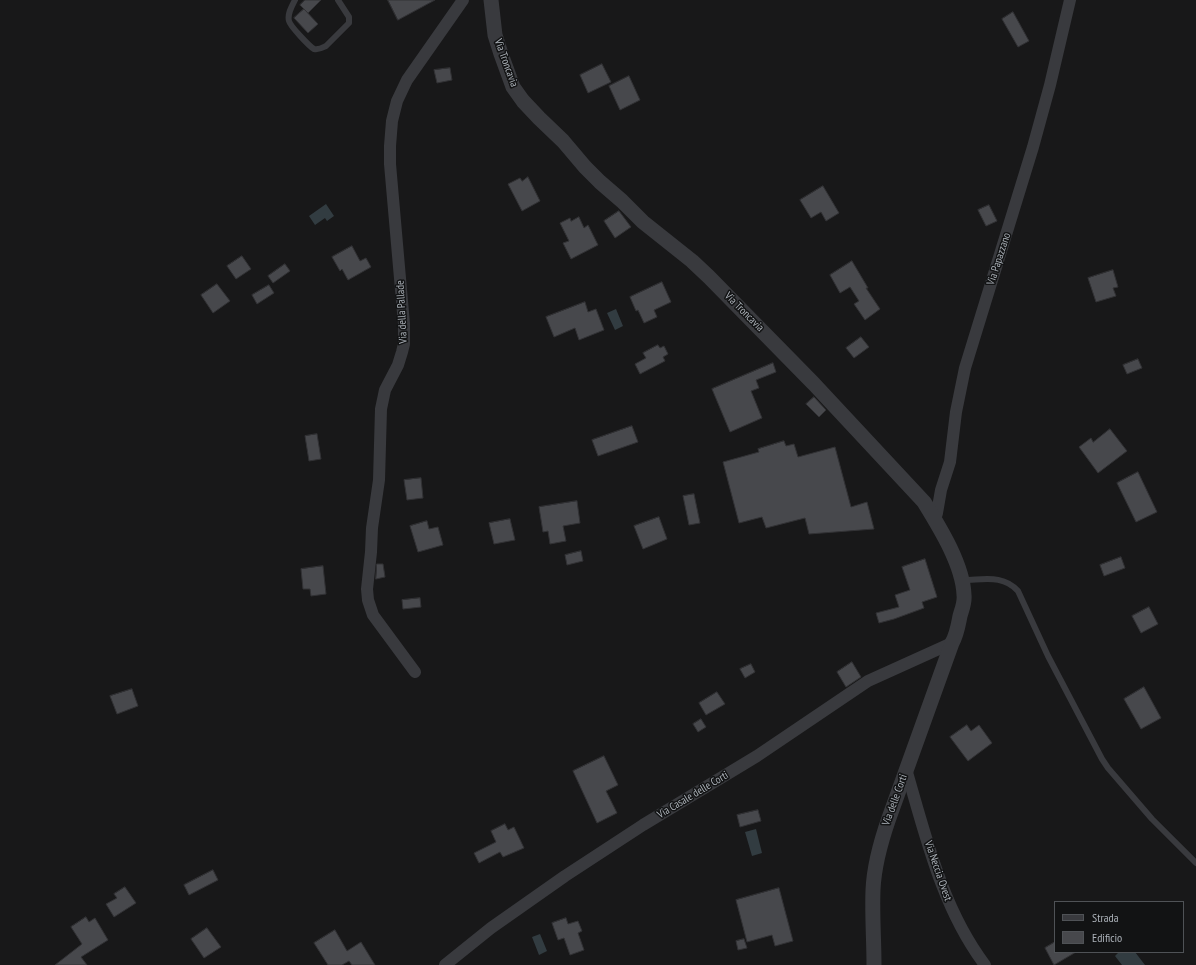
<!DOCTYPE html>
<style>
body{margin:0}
#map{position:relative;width:1196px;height:965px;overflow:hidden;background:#181819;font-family:"PT Sans Narrow",sans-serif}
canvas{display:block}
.legend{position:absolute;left:1054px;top:901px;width:130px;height:52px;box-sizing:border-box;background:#121314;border:1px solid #4f5256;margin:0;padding:5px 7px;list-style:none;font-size:12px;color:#abb1b8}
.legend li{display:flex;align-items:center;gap:8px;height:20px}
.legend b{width:20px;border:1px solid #4f5256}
</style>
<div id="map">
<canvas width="1196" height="965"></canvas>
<ul class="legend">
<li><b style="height:5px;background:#393a3e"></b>Strada</li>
<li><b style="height:11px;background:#47484c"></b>Edificio</li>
</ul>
</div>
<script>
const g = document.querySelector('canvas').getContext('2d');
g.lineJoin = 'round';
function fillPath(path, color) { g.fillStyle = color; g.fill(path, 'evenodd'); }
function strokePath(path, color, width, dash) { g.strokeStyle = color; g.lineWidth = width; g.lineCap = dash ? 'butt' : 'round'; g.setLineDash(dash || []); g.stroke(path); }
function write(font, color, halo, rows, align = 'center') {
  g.font = font + ' "PT Sans Narrow",sans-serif'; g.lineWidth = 3; g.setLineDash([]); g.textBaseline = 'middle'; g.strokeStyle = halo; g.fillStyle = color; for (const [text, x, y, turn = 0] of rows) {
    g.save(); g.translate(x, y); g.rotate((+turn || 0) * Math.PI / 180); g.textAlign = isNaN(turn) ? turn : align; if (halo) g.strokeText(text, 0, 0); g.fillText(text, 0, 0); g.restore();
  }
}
fillPath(new Path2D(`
 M326,204L334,216L327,221L325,218L315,225L309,216Z
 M616,309L623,326L615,330L607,313Z
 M756,829L762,853L752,856L745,832Z
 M540,934L547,951L539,955L532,937Z
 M1119,952H1135L1145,965H1122L1115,956Z`), '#323c41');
const building = new Path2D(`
 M305,0H321L308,13L300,5Z
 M388,0H435L398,20Z
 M304,9L318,24L308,33L294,18Z
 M1013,12L1029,41L1018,47L1002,19Z
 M602,64L611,82L588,93L580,75Z
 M450,68L452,80L437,83L434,70Z
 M629,76L640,100L620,110L609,86Z
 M528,177L540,201L522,211L508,184L520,178L522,181Z
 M823,186L839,213L826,221L821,212L811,218L800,200Z
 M989,205L997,221L986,226L978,210Z
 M619,211L631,227L615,238L604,221Z
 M579,217L584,228L588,225L598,245L571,259L563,243L569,241L560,223L570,218L571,221Z
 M352,246L360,261L366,258L371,267L348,280L342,269L340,271L332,257Z
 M242,256L251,269L236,279L227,266Z
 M852,261L868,288H866L880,309L865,320L854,304L859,301L850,287L840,293L830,275Z
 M285,264L290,271L273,283L268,276Z
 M1113,270L1118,287L1113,288L1116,296L1096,302L1088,278Z
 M662,282L671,302L654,310L657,317L644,323L638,310L636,311L630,297Z
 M217,284L230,301L213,313L201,295Z
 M269,285L274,293L257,304L252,295Z
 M585,302L588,312L596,309L604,330L579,340L575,328L554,337L546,317Z
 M861,337L869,347L854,358L846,348Z
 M658,345L660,348L664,346L668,354L663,357L665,361L640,374L635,364L646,358L643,353Z
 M1138,359L1142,368L1127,374L1123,365Z
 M773,363L776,372L756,380L759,388L751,391L762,418L730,432L712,389Z
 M814,397L826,410L819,417L806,404Z
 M632,426L638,442L598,456L592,440Z
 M1110,429L1127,451L1098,473L1079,447L1091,438L1093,442Z
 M317,434L321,459L309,461L305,436Z
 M784,441L786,446L794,444L798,457L835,447L851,507L867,502L874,529L809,534L805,518L766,528L762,517L739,523L723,462L759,452L758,449Z
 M1138,472L1157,512L1136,522L1117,483Z
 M421,478L423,498L407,500L404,480Z
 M694,494L700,523L689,525L683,496Z
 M577,501L580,523L563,526L566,541L550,544L548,531L543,532L539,507Z
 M659,517L667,539L643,549L634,526Z
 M510,519L515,540L494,544L489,523Z
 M427,521L429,529L438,527L443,545L418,552L410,526Z
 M581,551L583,561L567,565L565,555Z
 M1121,557L1125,568L1104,576L1100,565Z
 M925,559L937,597L922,602L924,608L894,619L879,623L876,613L899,607L895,595L910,590L902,567Z
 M377,564H383L385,577L376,579Z
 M323,566L326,594L311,596L310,589H303L301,569Z
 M420,598L421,607L403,609L402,600Z
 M1149,607L1158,624L1141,633L1132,616Z
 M852,662L861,677L846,687L837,672Z
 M751,664L755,672L745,678L740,669Z
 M1144,687L1161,718L1141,729L1124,699Z
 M132,689L138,706L117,714L110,696Z
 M717,692L725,704L706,715L699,703Z
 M701,719L706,727L698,732L693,724Z
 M967,725L971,731L979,725L992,743L968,761L950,737Z
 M604,756L618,785L606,791L617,813L597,823L573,771Z
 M758,810L761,821L740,827L737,815Z
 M505,824L508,830L514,827L524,848L503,857L500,852L479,863L474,853L496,842L491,831Z
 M213,870L218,880L189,895L184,885Z
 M125,887L136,903L114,917L106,904L117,898L114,894Z
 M779,888L793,941L775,946L772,935L747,942L736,900Z
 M86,917L89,922L95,918L108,940L81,957L87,965H55L82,944L71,927Z
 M566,918L568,924L578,921L582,931L578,933L584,950L570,955L564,938L558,940L552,923Z
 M207,928L221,947L204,958L191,939Z
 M335,930L347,951L361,942L375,965H352L349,961L342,965H328L314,943Z
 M744,939L747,948L738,950L736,941Z
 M1055,942V952H1076L1054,965L1045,948Z`);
fillPath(building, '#47484c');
strokePath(building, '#323235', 1);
strokePath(new Path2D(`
 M295,0C292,6 287,14 289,21C290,26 310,47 314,49C319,50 322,48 326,46L349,23V17L338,0
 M963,580C983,580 1003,574 1018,591L1048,656L1102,759L1108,768L1152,819L1196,863`), '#393a3e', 6);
strokePath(new Path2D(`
 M935,519L937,513L941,490L950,462L956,412L965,368L1033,147L1050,85L1070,0
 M415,672L373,615L368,600L367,589L371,552L372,528L379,480L381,409L385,390L398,365L402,352L404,344V324L390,164V146L392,121L397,101L407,80L463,0
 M906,769C926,837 942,908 985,965
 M445,965L491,928L565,876L643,825L757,756L868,681L952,643`), '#393a3e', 12);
strokePath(new Path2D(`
 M491,0L495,35L501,54L513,87L523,101L539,118L563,141L585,167L600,182L622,201L643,222L692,261L709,277L814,384L924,502C940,528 963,565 964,595C965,602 962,609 960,616C958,626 957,634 952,643L889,818C881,841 874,865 873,890C872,915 874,940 874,965`), '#393a3e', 15);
write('11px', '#abb1b8', '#121314', [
 ["Via Troncavia",506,63,70],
 ["Via Papazzano",999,259,-72],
 ["Via della Pallade",402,312,-93],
 ["Via Troncavia",744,312,45],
 ["Via Casale delle Corti",693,795,-31],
 ["Via delle Corti",895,800,-70],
 ["Via Neccia Ovest",938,871,71]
]);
</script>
